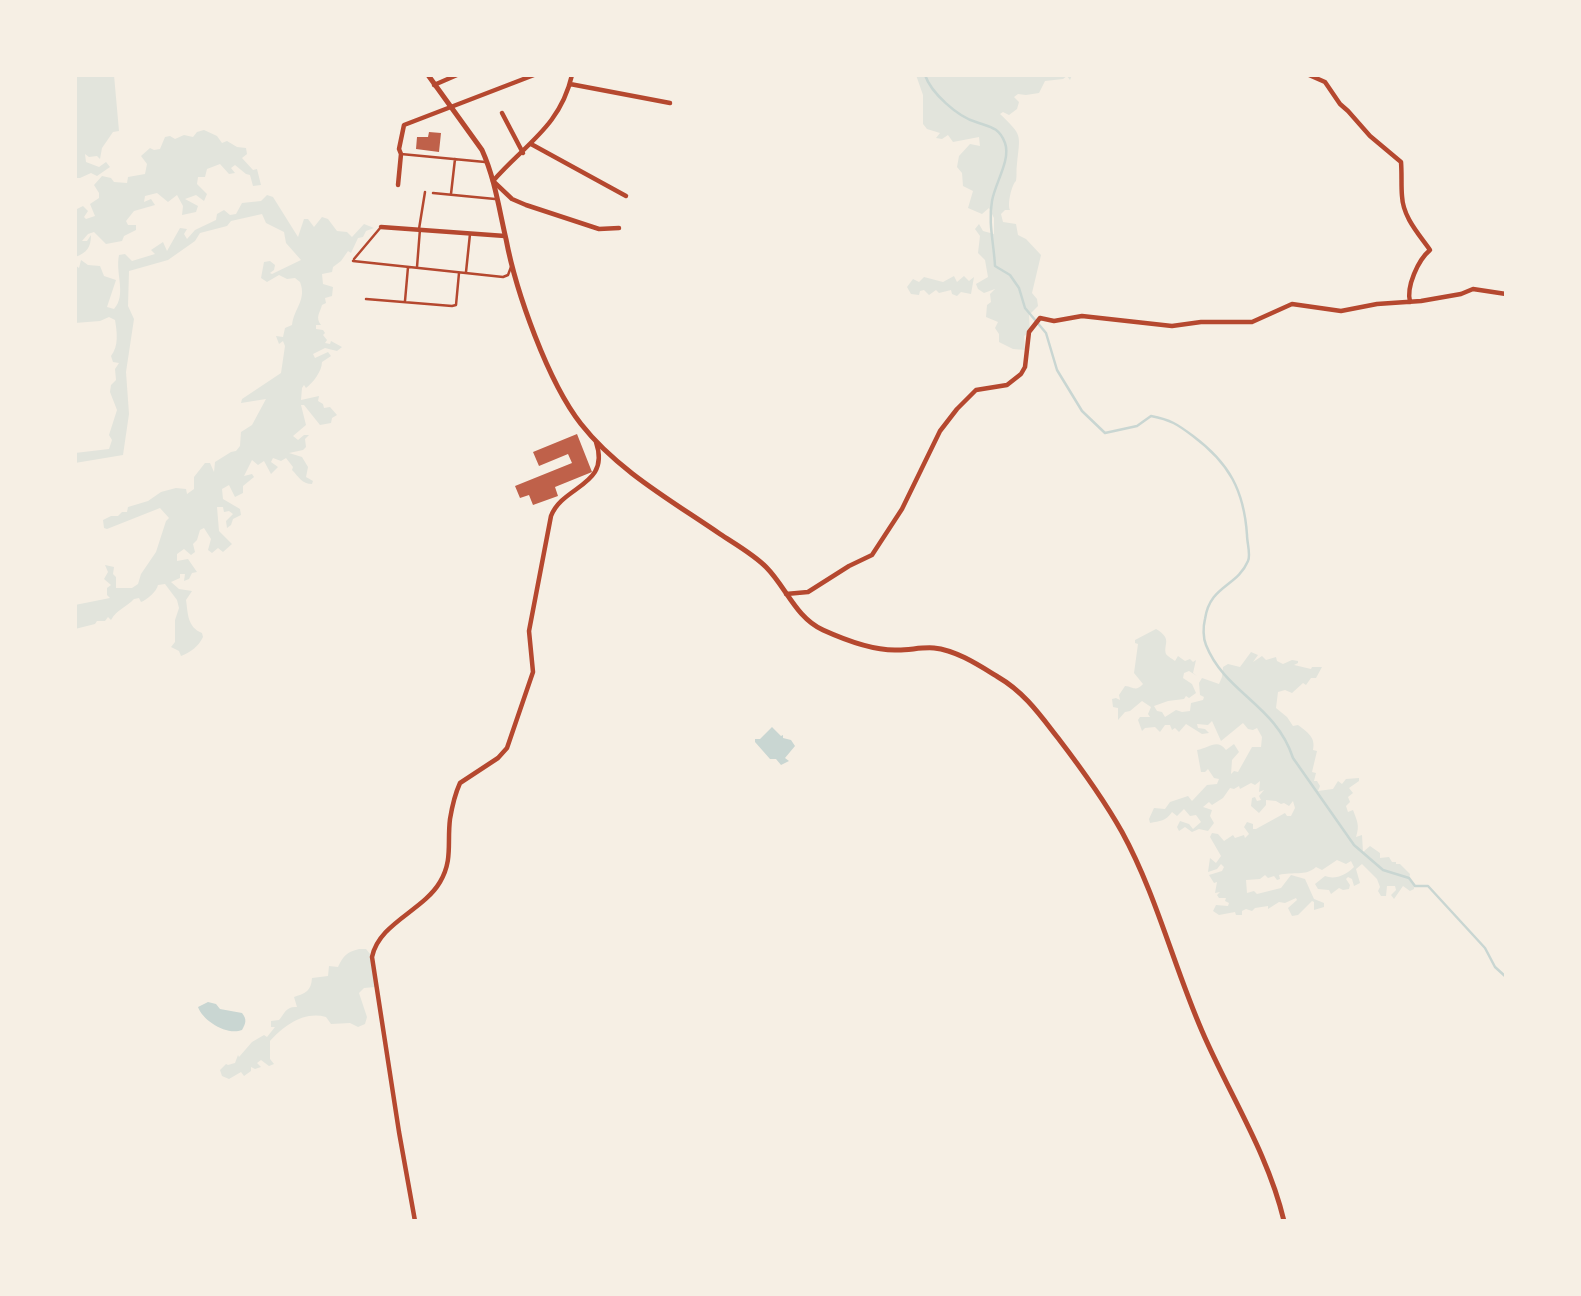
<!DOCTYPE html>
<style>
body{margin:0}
#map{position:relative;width:1581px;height:1296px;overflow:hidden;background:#f6efe4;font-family:"Noto Serif",serif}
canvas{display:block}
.frame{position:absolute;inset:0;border:77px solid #f6efe4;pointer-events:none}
</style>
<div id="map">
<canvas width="1581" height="1296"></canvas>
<div class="frame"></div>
</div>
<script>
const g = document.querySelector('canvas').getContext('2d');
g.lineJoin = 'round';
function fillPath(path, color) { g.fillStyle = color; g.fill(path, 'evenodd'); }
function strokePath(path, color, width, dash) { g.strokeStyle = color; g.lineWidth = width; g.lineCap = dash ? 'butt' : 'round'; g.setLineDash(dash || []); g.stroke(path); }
fillPath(new Path2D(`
 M75,75H114L119,131L113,132L102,148L100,159L97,156L89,157L85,154L86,162L99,167L106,162L110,167L97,176L91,173L80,178H75Z
 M916,75H1072L1070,80L1067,76L1063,79L1045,81L1039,93L1026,95L1018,94L1014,97L1019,102L1017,109L1009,115L1003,112L1000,114C1023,136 1020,134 1017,164C1016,170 1017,175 1016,181C1012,184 1007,204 1010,210H1005L1001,214L1003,222L1016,224L1018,235L1026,239L1041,255L1032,293L1037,299L1038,306L1029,315L1030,332L1024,336L1025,350L1013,349L999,342V334L995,328L998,322L986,317L987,305L991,302L990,294L995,289L984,293L978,289L976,284L988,277L985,260L978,253L980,236L975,229L979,224L983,231L994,234V218L989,208L982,214L968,208L973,191L963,186L962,173L957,167L959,156L970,144L980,146L979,137L953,142L948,135L942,139L936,138L940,133L927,129L923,124V95Z
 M204,130L217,136L222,143L227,141L237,147L246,148L247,154L242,158L253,170L257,169L261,185L253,186L250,175L246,174L235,165L231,168L235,173L229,174L220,164L207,169L205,177H198L197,184L207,194L204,201L196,195L185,199L198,206L196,212L182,215L183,206L177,195L168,202L157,193L145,196L144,202L151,199L155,205L134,211L126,221L128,225H136V230L124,236L122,241L106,244L94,232L88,234L82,241H87L91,235C91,247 87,253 75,257V210L83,206L88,211L84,217L86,219L95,216L90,204L99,198V193L94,185L102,176L111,178L114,182L127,183L128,177L145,174L147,164L141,156L150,148L154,150L160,149L165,137L170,136L175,139L184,135L193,137L197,132Z
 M267,195L273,197L298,237L304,219H308L314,227L322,217L328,219L337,231L347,232L352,237L364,224L374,228L366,231L363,237L358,238L351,253L348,251L341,261L333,267L332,272L322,274L323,284L333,287L332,296L325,298L326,303L322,305C320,313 315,317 321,325H316V329L323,330L325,333L323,335L327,340L325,343L330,344L331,341L342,347L337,351L325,348L313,354L315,358L328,352L331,356L322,362C322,371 313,383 306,388L304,385L302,388L301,400L319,396L318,401L323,404L324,408L330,407L337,415L332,418L331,423L320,425L304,405H301L306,425L293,436L298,440L304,435H309L305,439L306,447L303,450L289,453L302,457L308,467L306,477L313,481L312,484C302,484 299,477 292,470L293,467L286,458L281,461L273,458L271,462L278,467L271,474L264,461L258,465L252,460L244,476L252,474L254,477L243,486V493L235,497L229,485L222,489L223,499L240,509L241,515L233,519L231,525L227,528L226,521L233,514L229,511L224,512L223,507H217L219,531L232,544L223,552L218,548L212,553L208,550L211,539L204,528L200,530L197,540L193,544L195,552L191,555L184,549L177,554V561L188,559L197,572L192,573L189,579L184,581L185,574H180V578L171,582L179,589L192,591L186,600C188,613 187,627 202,633L203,637C198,647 191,652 181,656L179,651L171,647L175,642V620L179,608L177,600L165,584L158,585C157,591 147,600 141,602L139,598L134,599C127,607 117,609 111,620L108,617L105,621H97L95,624L75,629V605L110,598L107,595V588L111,585L104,579L108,572L105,565L114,567L113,574L116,577V588H132L138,584L141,574L156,552L166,521L169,518L160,508L107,529L104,528L103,520L111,516H118L122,512H127L128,507L148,501L161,492L176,488L186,489L187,494L194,489V477L205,463H210L214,472L215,462L231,452L236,451L240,446L241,432L252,425L266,399L241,403L242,399L281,373L285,346L283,341L279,344L276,336L283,337L285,328L292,325C294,308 307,300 300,282L295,278L287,279L279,275L267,282L261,278L264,262L270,261L275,265L274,270L270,273L272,274L301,260L286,243L284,232L266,223L262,214L231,221L227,226L200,233L195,241L168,260L129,271L128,306L134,319L126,372L129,414L123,455L75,463V453L109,449L112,440L109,435L117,410L110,392L111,385L116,380L115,369L119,363L113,362L111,356C119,346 117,332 115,320L109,317L100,321L75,323V265L79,268L81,260L88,265L100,266L104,276L116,280L107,307L114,309C127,295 115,273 119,255L125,254L132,261L155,254L151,250L163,242L167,251L180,228L187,229L184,234L187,239L195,230L216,220L217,214L224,210L230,215L236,214L242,203L261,201Z
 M954,276L957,282L964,276L969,281L974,277L971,294L961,292L957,296L952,294L951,290L939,293L936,290L929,295L924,290L920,291L919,295L911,294L907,287L913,279L919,282L924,277L943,282Z
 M1156,629C1173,639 1163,644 1166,654C1167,656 1174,660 1175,661L1178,656L1185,661L1190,659L1193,662L1196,660L1193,673L1197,676L1189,671L1184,673L1183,678L1192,684L1196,693L1189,698L1186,696L1184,699L1168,701L1154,706L1157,711L1162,712L1165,717L1176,710L1182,712L1190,711L1191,703L1203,700L1204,697L1200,695L1199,683L1202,678L1219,684L1222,677L1223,667L1228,664L1240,667L1251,652L1258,655L1253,662L1262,656L1266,660L1276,657L1277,661L1283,664L1292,660L1298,661V663L1294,665L1311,669L1312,667H1322L1316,678H1311L1306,685L1303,683L1292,693L1285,690L1278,692L1276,708L1287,717L1293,726L1298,725C1307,732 1316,737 1313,750L1317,751L1312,772L1316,773L1314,781H1317L1320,786L1318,791L1333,789L1338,781L1342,784L1346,779L1359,778V781L1349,788L1353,793L1348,797L1350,802L1346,806L1348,812L1353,810C1357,821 1360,825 1356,837L1362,835L1363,852L1370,846L1380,853V858L1389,857L1392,862H1396V864H1400L1410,874L1409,880L1414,884V889L1410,891L1403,886L1394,899L1391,895L1396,890L1395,886H1387L1386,896H1381L1378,891L1380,887L1377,879L1362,864L1356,869L1360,883L1354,886L1352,879L1348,877L1346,879L1350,885L1349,889L1343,890L1339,888L1331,894L1329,890L1318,889L1315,884L1325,876C1335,880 1346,875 1354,867L1351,861L1346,864L1337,860L1322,870L1316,867C1305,877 1293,871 1279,875L1280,879L1277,880L1274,876L1268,878L1265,875L1260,879L1246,880L1247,893L1254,891L1257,894L1281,888L1291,875L1305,879L1314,899L1324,903V907L1314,910V902L1312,901L1298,915L1292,916L1288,908L1297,900L1296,898L1285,903L1279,902L1268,909V906L1255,908L1252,911L1246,909L1242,911V915H1236L1235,912L1219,915L1213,911L1216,905L1228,906L1229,903L1225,901L1226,898H1219L1217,895L1220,892L1215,893L1217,882L1214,883L1209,875L1222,871L1224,867L1221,864L1217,869L1208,872L1210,858L1216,863L1221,856L1210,837L1212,833L1218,834L1224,841L1233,835L1235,838L1244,835L1245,838L1249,834L1244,827L1247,822L1253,824V829H1256L1285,813L1287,816H1291L1295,808L1293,801L1289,806L1284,803L1281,804L1276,801L1266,800V805L1259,813L1251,806L1252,798L1255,797L1257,801L1261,800L1259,796L1264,790L1259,792L1260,781L1255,785L1251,783L1240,789L1239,786L1234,789L1230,788L1223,798L1212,805L1209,802L1203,807L1212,810L1210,816L1214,823L1208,831L1199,829L1192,832L1185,827L1179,831L1177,827L1180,821L1189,824L1193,829L1201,822L1196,815L1190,816L1184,809L1177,816L1172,812C1166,821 1160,821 1150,823L1149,819L1154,808L1165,809L1170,802L1188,796L1192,801L1207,785L1217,784L1219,779L1214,778L1208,769L1205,772H1201L1197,750C1209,748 1217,738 1226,750L1234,744L1239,752L1232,760L1231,774L1234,771L1238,772L1252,747H1261L1262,737L1257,728L1253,730L1248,729L1243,723L1221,741L1212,721L1208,725L1197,724L1198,728L1205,729L1209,733L1202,734L1186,724L1179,732L1175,728L1172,730L1170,725H1165L1160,732L1155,727L1145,728L1142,731L1138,720L1140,717H1150L1148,714L1151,707L1142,701L1130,711L1125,712L1118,720V708L1113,707L1112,699L1116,698L1120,700L1119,695L1125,686C1134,687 1135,692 1143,684L1134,673L1138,644L1135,643V640Z
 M359,949H366L370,954L375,987L364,988L359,993L367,1017L365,1024L358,1027L350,1023L331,1024L326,1017C304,1011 285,1025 270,1041V1059L274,1064L269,1066L261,1060L257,1063L261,1067L255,1069L251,1067V1071L244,1076L241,1072L229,1079L222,1076L220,1070L226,1064L228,1065L235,1063L238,1055L239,1057L252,1042L264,1035L267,1037L275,1027H271V1021L279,1020C285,1013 286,1006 297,1007L294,997C306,993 311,991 312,978L328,976L329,966L338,967C343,956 347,952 359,949Z`), '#e2e4dc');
fillPath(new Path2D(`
 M772,727L781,736L783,735V738L791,740L795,746L785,758L789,761L781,765L776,759H770L755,742V739H760Z
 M208,1002L216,1004L220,1009L242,1013C247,1019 246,1023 242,1030C227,1036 203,1021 198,1007Z`), '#c9d6d2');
strokePath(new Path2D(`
 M925,75C931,93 958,117 976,122C990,127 999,127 1005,143C1011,160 995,183 992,201C988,223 994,244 995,266L1010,275L1019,288L1025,308L1046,333L1057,370L1082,411L1105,433L1137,426L1151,416C1171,420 1177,424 1193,436C1229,463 1244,490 1247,535C1247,543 1251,555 1248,561C1237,587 1210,585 1205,619C1203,627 1203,638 1206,645C1225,693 1276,705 1293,758L1354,845L1383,870L1409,878L1415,886H1428L1485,948L1495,967L1506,977`), '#c9d6d2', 2.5);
fillPath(new Path2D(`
 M429,132L441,133L439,152L416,149L417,137H428Z
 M577,434L592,472L555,487L558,496L533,505L529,495L520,498L515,486L572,463L568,454L539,466L533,452Z`), '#bf614a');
strokePath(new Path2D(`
 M401,154L485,162
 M433,193L495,199
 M451,194L455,159
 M419,229L425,192
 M354,259L381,227
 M353,261L503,277L508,275L511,267
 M417,267L420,229
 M466,272L470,234
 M366,299L452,306L456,305L459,273
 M405,301L408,267`), '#b5482f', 2.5);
strokePath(new Path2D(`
 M572,75C560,127 525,144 493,181L512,199L526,205L599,229L619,228
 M1309,75L1325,82L1340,104L1348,111L1370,136L1401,162C1402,174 1401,185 1402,196C1403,217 1418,233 1430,250C1418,260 1406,287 1410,302
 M570,84L670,103
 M434,85L457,75
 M502,113L523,153
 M531,144L626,196
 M398,185L401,154L399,149L404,125L534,75
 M381,227L505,236
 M786,594L808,592L849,566L872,555L902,509L940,431L957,409L976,390L1007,385L1021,374L1025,367L1029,332L1040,318L1054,321L1082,316L1172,326L1201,322H1252L1292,304L1341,311L1377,304L1421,301L1461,294L1473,289L1506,294
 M415,1221L399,1132L372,957C379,923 423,911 440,882C453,860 447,843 450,819C452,807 455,794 460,783L498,758L507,748L533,672L529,631L551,516C563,485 611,486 596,442`), '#b5482f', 4.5);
strokePath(new Path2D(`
 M428,75L482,150C495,179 499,209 506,239C516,292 548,382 581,424C617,470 672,501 720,534C735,544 753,554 766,567C786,587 796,618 823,630C845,640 874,651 898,650C910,650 922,647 934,648C956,650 980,666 998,677C1024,692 1040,715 1058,738C1081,768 1104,800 1122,832C1156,894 1174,967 1202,1031C1229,1094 1268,1153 1284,1221`), '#b5482f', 5);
</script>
